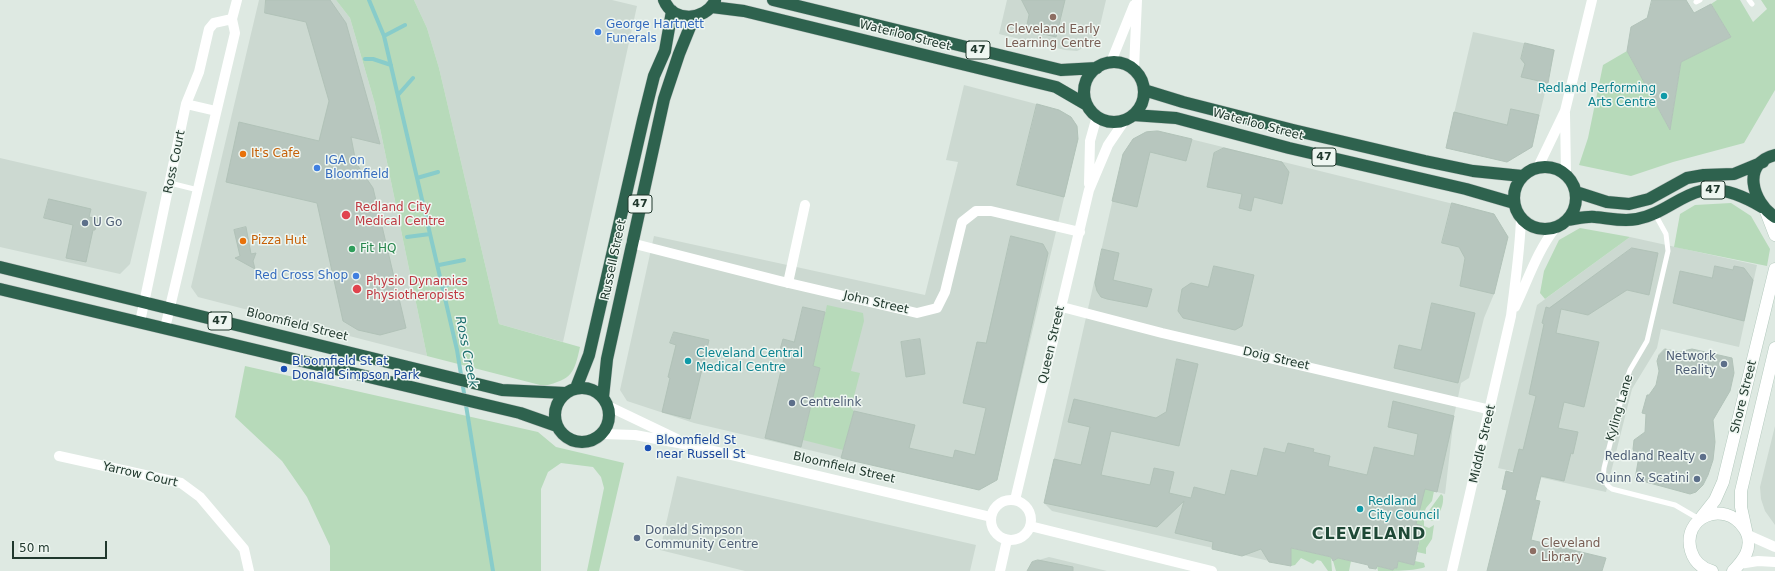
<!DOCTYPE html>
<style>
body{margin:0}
#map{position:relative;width:1775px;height:571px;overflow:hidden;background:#dee9e2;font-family:"DejaVu Sans",sans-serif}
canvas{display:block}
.scale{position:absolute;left:12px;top:541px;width:95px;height:18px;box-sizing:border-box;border:2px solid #20382d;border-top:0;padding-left:5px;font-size:12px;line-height:14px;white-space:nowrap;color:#20382d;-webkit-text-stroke:3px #eef6f1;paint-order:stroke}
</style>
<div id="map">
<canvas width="1775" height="571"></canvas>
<div class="scale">50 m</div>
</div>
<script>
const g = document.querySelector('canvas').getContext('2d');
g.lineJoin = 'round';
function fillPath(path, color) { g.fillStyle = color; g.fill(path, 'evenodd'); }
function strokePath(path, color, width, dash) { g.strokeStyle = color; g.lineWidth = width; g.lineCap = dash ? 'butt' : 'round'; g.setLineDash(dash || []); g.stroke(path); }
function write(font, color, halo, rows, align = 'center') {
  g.font = font + ' "DejaVu Sans",sans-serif'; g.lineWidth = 3; g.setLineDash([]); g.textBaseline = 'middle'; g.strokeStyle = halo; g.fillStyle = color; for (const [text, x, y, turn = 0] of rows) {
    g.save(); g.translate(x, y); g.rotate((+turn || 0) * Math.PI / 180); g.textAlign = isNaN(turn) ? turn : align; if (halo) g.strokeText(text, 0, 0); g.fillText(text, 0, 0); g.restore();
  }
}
fillPath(new Path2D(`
 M259,0H336L350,18L375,104L427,356L198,297L191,287Z
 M414,0H612L637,6L563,342L499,324L439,68L427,28Z
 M1007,0H1106L1098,34L1095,42L1077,51L1065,50L999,34Z
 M1473,32L1555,50L1532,147L1507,162L1446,148Z
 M964,85L1059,110L1071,117L1077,126L1078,139L997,480L979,490L694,423L627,401L620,390L654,236L925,295L958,162L946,160Z
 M1158,131L1494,214L1508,237L1494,294L1484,318L1469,378L1461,383L1454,416L1445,494L1328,466L1291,548V566L1052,511L1044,503L1123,154L1133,139L1146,132Z
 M0,158L147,192L130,264L120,274L0,247Z
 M1630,237L1757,265L1739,347L1661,329L1657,348L1632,389L1606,492L1498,468L1537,305Z
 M1775,426V525L1765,511L1761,499L1760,487Z
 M677,476L976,545L970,571H745L660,550Z
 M1049,557L1107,571H1028L1032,562Z`), '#ccd9d1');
fillPath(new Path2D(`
 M336,0H414L427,28L439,68L499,324L580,347C574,374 572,379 544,386L427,356L375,104L350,18Z
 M1717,0H1740L1753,22L1767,9L1761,0H1775V90L1744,143L1673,162L1631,176L1579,165L1588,138L1603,65L1627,51L1670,130L1681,62L1731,37L1711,4Z
 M1731,203L1751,216L1770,249L1767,266L1674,247L1680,214L1695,205Z
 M1580,228L1630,237L1545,299L1540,293L1544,271L1559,240Z
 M827,305L863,313L864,321L851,371L860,373L851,408L854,411L843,450L803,440L820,368L813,366Z
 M245,366L538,432L556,447L624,463L599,571H587L604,488L601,477L593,467L561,463L548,472L541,489V571H330V546L307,497L282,461L235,417Z
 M1422,488L1434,491L1432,501L1426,508L1423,516L1418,515Z
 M1441,494L1443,496C1444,505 1440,512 1435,520L1431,521L1428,517V512Z
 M1409,515L1424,520V526L1429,528L1434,525L1432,539L1426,548V554L1417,552L1423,526L1408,522Z
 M1291,548L1331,557L1332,571H1328L1321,561L1317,560L1313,564L1301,558L1295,565L1291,566Z
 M1338,558L1351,561L1349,571H1336L1333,561Z
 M1398,561L1414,565L1415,561L1424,563L1425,567C1417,571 1389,571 1378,571L1377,566L1393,570L1394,568H1397Z`), '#b7daba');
strokePath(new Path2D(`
 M369,0L384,36L457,350L493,571
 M384,36L405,25
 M365,59H373L391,65
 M398,95L413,78
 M417,178L438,172
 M407,237L430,234
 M439,265L464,260
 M443,286L466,281`), '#88ccca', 4);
const building = new Path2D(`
 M266,0H330L346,23L380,144L351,137L356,163L373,188L406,328L380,335L358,330L343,321L317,203L226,182L239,122L319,141L329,101L306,22L265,13Z
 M1022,0H1065L1056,37L1026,30L1029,15Z
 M1652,0H1686L1694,13L1711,4L1731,37L1681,62L1670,130L1627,51L1631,27L1647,18Z
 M1525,43L1554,50L1548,83L1521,77L1525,64L1521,59Z
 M1037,104L1059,110L1071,117L1077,126L1078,139L1064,197L1017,185Z
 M1511,109L1539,115L1532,147L1507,162L1446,148L1454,112L1507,125Z
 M1158,131L1192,139L1186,161L1150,152L1137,207L1112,201L1123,154L1133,139L1146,132Z
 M1224,148L1282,162L1289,172L1282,204L1254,197L1251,211L1239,208L1242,194L1207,187L1214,153Z
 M49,199L91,209L89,217L98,219L95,230H93L86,262L66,258L73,225L44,218Z
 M1452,203L1494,214L1508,237L1494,294L1460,286L1465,258L1459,247L1442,243Z
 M246,227L251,254L256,253L253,261L255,269L235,258L240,256L234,230Z
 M1011,236L1043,244L1048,253L997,480L979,490L841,458L854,411L915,425L909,448L953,458L955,450L975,455L986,408L963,403L977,342L986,343Z
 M1632,248L1658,253L1649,295L1627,290L1588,315L1561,309L1556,333L1599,342L1584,407L1564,402L1558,428L1578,432L1573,454L1571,453L1564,481L1541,476L1535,500L1540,501L1531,540L1606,558L1602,571H1487L1507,490L1502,489L1506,471L1513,473L1519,449L1523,450L1536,396L1529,394L1544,324L1542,323L1546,307L1549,308Z
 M1102,249L1119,253L1113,280L1152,289L1147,307L1107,299L1101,297L1097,291L1095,283Z
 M1214,266L1254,275L1242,326L1235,330L1183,318L1178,311L1182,289L1191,283L1208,287Z
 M1715,266L1733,270L1734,266L1744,268L1753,280L1744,321L1673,303L1680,271L1712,278Z
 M1432,303L1475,313L1458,383L1394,368L1399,345L1421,350Z
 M803,307L825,312L813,366L820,368L801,447L765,438L784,358L778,357L783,339L794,342Z
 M674,332L709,340L690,419L662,412L670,378L668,377L676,345L670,343Z
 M920,339L925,374L906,377L901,342Z
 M1665,349L1679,352L1692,349L1732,358L1734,373L1730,391L1713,420L1715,442L1713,460L1708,475L1703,485L1696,492L1690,494L1635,479L1638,462L1633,449L1634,440L1645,432L1646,414L1642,413L1647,395H1649L1656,385L1659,371L1657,361L1659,355Z
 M1177,359L1198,364L1179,446L1111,431L1101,475L1150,485L1154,468L1174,472L1169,493L1191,498L1194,487L1225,495L1231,470L1257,476L1264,448L1285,453L1288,443L1314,449L1313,452L1330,456L1328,466L1367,475L1374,447L1414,456L1418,434L1388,427L1393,401L1454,416L1437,492L1425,489L1416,524L1422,526L1414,565L1398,561L1397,568H1394L1393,570L1377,566L1376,569L1369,568L1368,565L1338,558L1333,561L1331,557L1291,548V566L1269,562L1261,549L1242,556L1212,549L1213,542L1175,533L1184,501L1157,527L1044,503L1054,459L1081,465L1090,427L1068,422L1074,399L1156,418L1166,412Z
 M1038,560L1073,567V571H1027L1032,562Z`);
fillPath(building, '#b7c6be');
strokePath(building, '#b1c2b8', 1);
const secondary = new Path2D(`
 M1765,209L1775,235
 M1700,519L1715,500L1723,482L1775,269
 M1746,530L1741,507V491L1775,348
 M1712,571C1701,568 1694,561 1691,551C1681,517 1724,499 1744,528C1749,535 1750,545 1746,554C1743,560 1738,566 1733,571`);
const highway = new Path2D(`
 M664,0C673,23 705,21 715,1
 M773,0L1061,70L1097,68
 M712,7L744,11L1056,87L1087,105
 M1084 92a30 30 0 1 1 60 0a30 30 0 1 1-60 0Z
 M1144,90L1183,102L1293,130L1425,161L1473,171L1522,176
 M1133,115L1176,118L1289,148L1466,189L1514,203
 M1775,155C1741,163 1752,202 1775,217
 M1514 198a31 31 0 1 1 62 0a31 31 0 1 1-62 0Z
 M1576,192L1607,202L1629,204L1649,199L1687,178L1704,175L1734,174L1763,162
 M1567,220C1576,219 1586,216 1595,217C1609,218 1622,222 1637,219C1663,214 1679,196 1701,191C1722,186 1745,197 1762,207
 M0,267L502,390L565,393
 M0,289L520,413L557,426
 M555 415a27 27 0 1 1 54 0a27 27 0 1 1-54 0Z
 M576,388L589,355L643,120L654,76L665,51L672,11
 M603,397L607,359L664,99L679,54L694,17`);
strokePath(secondary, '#b2c8bc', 13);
strokePath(highway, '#bcc3c0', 13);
strokePath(new Path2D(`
 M1749,0L1752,4
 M1696,2L1700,0
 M170,183L198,190
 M1655,214L1666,234L1668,251L1647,341L1630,370L1625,384L1604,468C1603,477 1604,484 1612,489L1675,505L1699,519`), '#fff', 5);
strokePath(new Path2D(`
 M1111,62L1134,5
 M1134,69L1137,0
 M186,104L216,111
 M1565,113L1566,174
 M1538,167L1565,111L1592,0
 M1089,184L1090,141L1097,116
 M631,243L780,281L917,313L937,308L945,292L962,222L976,211H991L1080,232
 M788,283L805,205
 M1062,307L1162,333L1491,410
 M1515,307C1528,280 1537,251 1556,227
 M140,322L186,104L199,72L209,29L214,23L232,19
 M165,328L235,33L232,19L237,0
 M608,406L677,439
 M602,434L635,435L689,445L991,517
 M59,456L181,483L200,497L244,549L249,571
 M1015,500L1089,190L1108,145L1125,120
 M991 520a20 20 0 1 1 40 0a20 20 0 1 1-40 0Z
 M1030,526L1212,571
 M1748,535L1775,547
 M1739,564L1758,561L1775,562
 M1000,571L1007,540
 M1452,571L1511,316C1515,283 1520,251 1521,218`), '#fff', 10);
strokePath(secondary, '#fff', 12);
strokePath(highway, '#2e624e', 12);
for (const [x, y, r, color] of [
 [1053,17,4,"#8d6e63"],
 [598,32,4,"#3f7fe0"],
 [1664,96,4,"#0f9aa8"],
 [243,154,4,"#e8710a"],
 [317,168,4,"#3f7fe0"],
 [346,215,5,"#e0444e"],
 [85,223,4,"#5c6f8a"],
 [243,241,4,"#e8710a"],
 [352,249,4,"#2e9e5b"],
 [356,276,4,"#3f7fe0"],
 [357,289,5,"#e0444e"],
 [688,361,4,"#0f9aa8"],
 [1724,364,4,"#5c6f8a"],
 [284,369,4,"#1a4fb4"],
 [792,403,4,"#5c6f8a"],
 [648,448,4,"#1a4fb4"],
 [1703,457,4,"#5c6f8a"],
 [1697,479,4,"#5c6f8a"],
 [1360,509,4,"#0f9aa8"],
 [637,538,4,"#5c6f8a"],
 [1533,551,4,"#8d6e63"]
]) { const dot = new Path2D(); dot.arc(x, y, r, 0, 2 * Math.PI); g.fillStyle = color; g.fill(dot); strokePath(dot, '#eef6f1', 1.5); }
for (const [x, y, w] of [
 [978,50,24],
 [1324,157,24],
 [1713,190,24],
 [640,204,24],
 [220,321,24]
]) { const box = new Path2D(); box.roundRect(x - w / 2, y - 9, w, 18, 3); g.fillStyle = '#eef6f1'; g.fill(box); strokePath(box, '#20382d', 1); }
write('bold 11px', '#20382d', null, [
 ["47",978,50],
 ["47",1324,157],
 ["47",1713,190],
 ["47",640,204],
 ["47",220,321]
]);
write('12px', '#366cbe', '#eef6f1', [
 ["George Hartnett",606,25],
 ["Funerals",606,39],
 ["IGA on",325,161],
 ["Bloomfield",325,175],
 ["Red Cross Shop",348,276,"right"]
], 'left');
write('12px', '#785e54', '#eef6f1', [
 ["Cleveland Early",1053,30],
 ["Learning Centre",1053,44],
 ["Cleveland",1541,544,"left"],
 ["Library",1541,558,"left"]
]);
write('12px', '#20382d', '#eef6f1', [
 ["Waterloo Street",905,36,14],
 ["Waterloo Street",1258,125,15],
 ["Ross Court",175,162,-78],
 ["Russell Street",614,260,-78],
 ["John Street",876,303,13],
 ["Bloomfield Street",297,325,14],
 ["Queen Street",1052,345,-77],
 ["Doig Street",1276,359,13],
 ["Shore Street",1744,397,-76],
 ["Kyling Lane",1620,408,-74],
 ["Middle Street",1483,444,-77],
 ["Bloomfield Street",844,468,13],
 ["Yarrow Court",140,475,13]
]);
write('12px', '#0d838f', '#eef6f1', [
 ["Redland Performing",1656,89,"right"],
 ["Arts Centre",1656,103,"right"],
 ["Cleveland Central",696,354],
 ["Medical Centre",696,368],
 ["Redland",1368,502],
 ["City Council",1368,516]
], 'left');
write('12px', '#c56008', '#eef6f1', [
 ["It's Cafe",251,154],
 ["Pizza Hut",251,241]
], 'left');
write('12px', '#be3a42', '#eef6f1', [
 ["Redland City",355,208],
 ["Medical Centre",355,222],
 ["Physio Dynamics",366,282],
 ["Physiotheropists",366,296]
], 'left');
write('12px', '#4e5e75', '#eef6f1', [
 ["U Go",93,223],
 ["Network",1716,357,"right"],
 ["Reality",1716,371,"right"],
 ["Centrelink",800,403],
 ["Redland Realty",1695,457,"right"],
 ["Quinn & Scatini",1689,479,"right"],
 ["Donald Simpson",645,531],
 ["Community Centre",645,545]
], 'left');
write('12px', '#27864d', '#eef6f1', [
 ["Fit HQ",360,249]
], 'left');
write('12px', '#164399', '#eef6f1', [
 ["Bloomfield St at",292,362],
 ["Donald Simpson Park",292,376],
 ["Bloomfield St",656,441],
 ["near Russell St",656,455]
], 'left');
write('italic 13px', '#1e706f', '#eef6f1', [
 ["Ross Creek",466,352,79]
]);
g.letterSpacing = '1px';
write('bold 16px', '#1e4836', '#eef6f1', [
 ["CLEVELAND",1369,535]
]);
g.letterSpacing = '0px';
</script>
